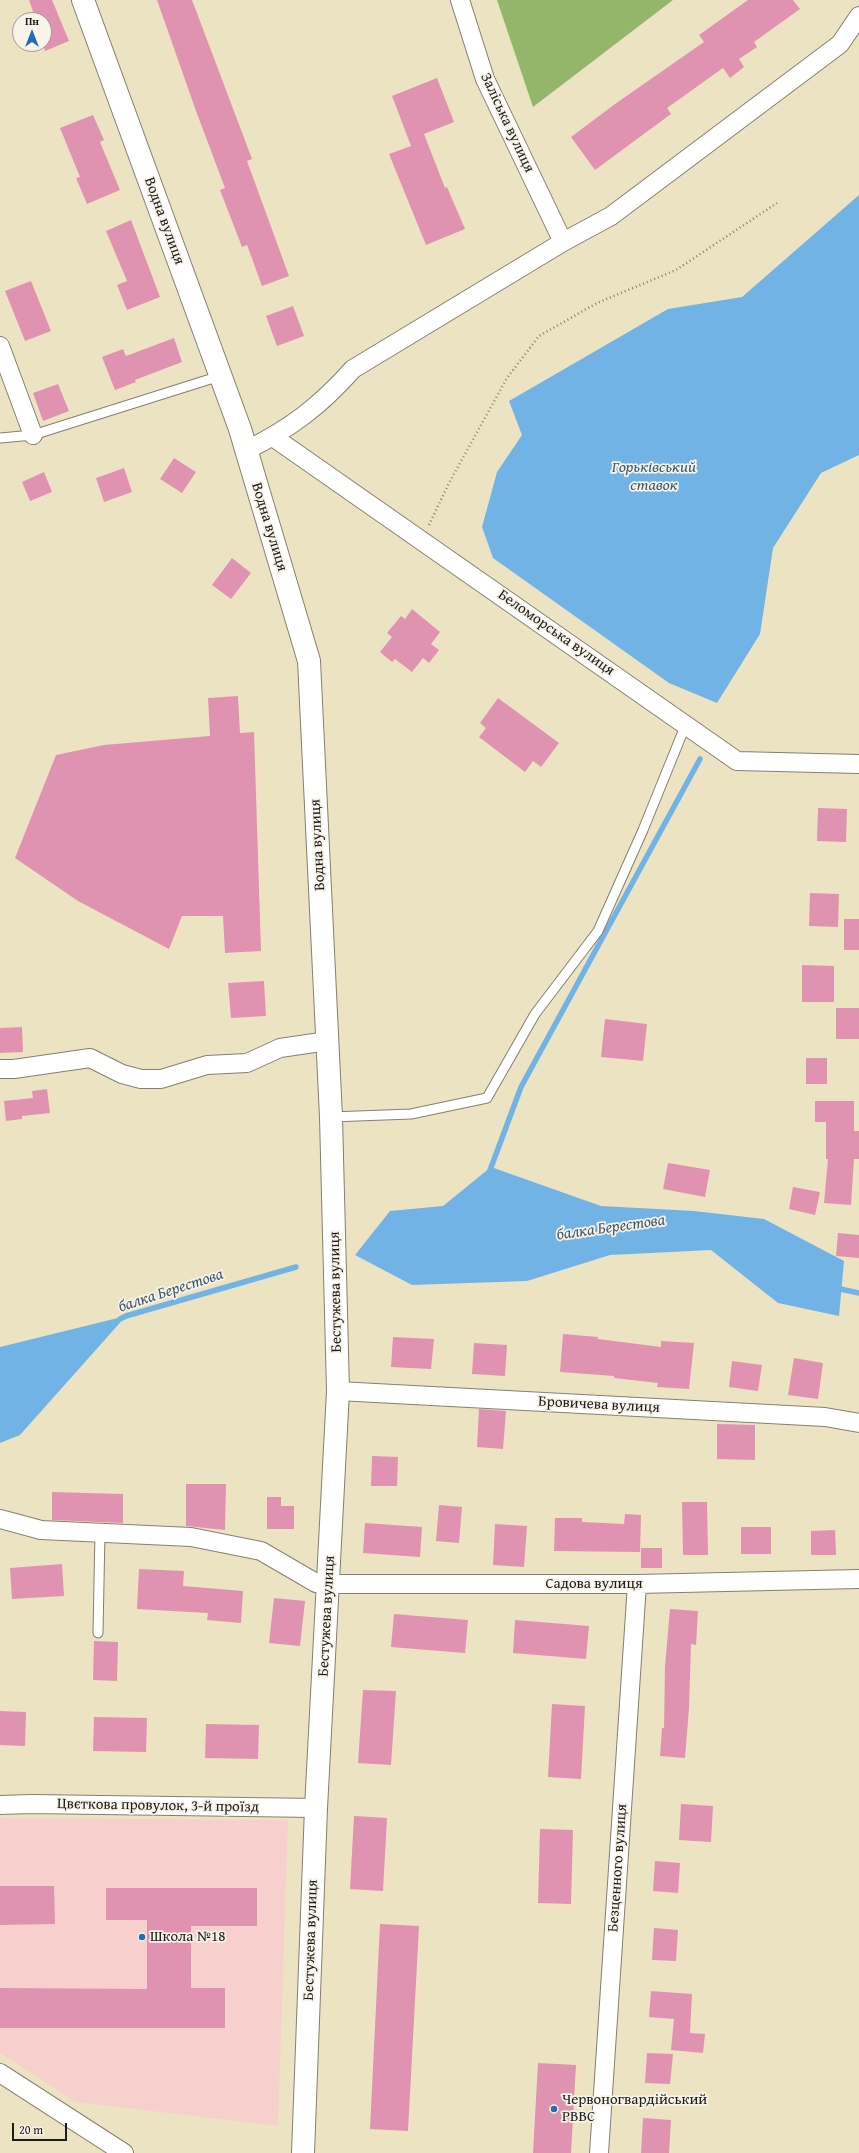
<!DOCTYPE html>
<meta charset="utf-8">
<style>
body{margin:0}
#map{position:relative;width:859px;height:2153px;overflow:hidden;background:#ece3c3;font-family:"Gentium Book Plus",serif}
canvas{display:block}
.north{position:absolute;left:12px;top:12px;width:40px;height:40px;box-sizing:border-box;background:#f7f3e8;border:1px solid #9f9d96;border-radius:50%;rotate:0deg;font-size:11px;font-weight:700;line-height:16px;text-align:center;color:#1c1c1c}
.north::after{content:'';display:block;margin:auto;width:14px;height:18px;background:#1f6fb2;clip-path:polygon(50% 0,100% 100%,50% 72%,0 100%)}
.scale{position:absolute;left:12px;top:2123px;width:55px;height:18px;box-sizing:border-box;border:2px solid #1c1c1c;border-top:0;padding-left:5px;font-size:12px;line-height:14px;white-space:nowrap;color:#1c1c1c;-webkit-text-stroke:3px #f7f3e8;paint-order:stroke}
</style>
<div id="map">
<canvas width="859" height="2153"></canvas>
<div class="north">Пн</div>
<div class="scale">20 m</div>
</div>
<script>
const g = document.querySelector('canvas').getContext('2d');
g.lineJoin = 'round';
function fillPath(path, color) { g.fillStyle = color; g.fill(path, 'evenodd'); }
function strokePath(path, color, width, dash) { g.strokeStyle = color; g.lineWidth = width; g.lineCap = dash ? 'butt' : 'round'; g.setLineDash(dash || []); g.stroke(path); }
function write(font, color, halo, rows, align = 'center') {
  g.font = font + ' "Gentium Book Plus",serif'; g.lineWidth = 3.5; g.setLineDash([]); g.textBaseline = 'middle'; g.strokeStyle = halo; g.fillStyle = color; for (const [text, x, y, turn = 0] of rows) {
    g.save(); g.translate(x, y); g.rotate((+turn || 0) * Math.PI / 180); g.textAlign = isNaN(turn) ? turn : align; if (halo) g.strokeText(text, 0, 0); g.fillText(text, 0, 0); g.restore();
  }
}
fillPath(new Path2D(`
 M0,1818L288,1820L278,2126L76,2102L0,2053Z`), '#f7d0ce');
fillPath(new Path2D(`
 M497,0H673L533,107Z`), '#93b66a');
fillPath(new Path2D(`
 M859,195V455L821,473L773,548L760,634L717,703L669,683L493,558L482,527L497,472L522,435L509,401L668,309L742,297Z
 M491,1167L601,1206L694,1211L764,1219L844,1261L839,1316L778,1303L711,1250L610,1255L527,1281L412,1285L355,1255L390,1211L443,1206Z
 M126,1316L20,1435L0,1443V1347Z`), '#72b3e6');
strokePath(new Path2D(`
 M489,1173L521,1087L700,759
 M836,1288L859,1293
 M120,1319L126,1316L296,1267`), '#72b3e6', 5.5);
fillPath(new Path2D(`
 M29,0H52L69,41L45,51L43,44L44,20H33L35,17Z
 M157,0H192L252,159L247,161L289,276L262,286L247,245L242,247L220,190L225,188L196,111Z
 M748,0H793L800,9L754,42L757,47L739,59L744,67L730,78L723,68L667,108L671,114L595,170L571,137L615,104L704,42L699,35Z
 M437,78L454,122L424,134L445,188L447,187L465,229L426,245L389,154L411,146L392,96Z
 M93,115L104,140L100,142L120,190L87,204L76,178L80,177L60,128Z
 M131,220L160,297L127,310L117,285L127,281L106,231Z
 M31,281L51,331L25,341L5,291Z
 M293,306L304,336L277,346L266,316Z
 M174,338L182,362L135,380L136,382L115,390L102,357L123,349L126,356Z
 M58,384L69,411L43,421L33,393Z
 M174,458L196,472L182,493L160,479Z
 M124,468L132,492L104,502L96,478Z
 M44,472L52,492L30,501L22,482Z
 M232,558L251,573L231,599L212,585Z
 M412,609L440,632L431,644L439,650L429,663L423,658L412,672L395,659L392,662L380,652L392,637L387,633L401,616L405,619Z
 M238,696L240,733L254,732L261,951L225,953L223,916H182L169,949L78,901L15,858L56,755L104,745L210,736L208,698Z
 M498,698L559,743L541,767L533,761L525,772L479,737L486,728L480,723Z
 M818,808L847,809L846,842L817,841Z
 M810,893L839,894L838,927L809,926Z
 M844,919H859V950H844Z
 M802,965L834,966V1002H802Z
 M264,981L266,1016L231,1018L228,983Z
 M836,1008H859V1039H836Z
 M605,1019L647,1024L643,1061L601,1057Z
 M22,1027L23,1052L0,1053V1028Z
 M806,1058H827V1084H806Z
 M47,1089L50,1113L22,1116V1119L6,1121L4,1101L33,1098L32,1091Z
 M815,1101H854V1131H859V1159H854L851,1205L824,1203L828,1159H826V1122H815Z
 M668,1163L710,1170L705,1197L663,1189Z
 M793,1187L820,1192L815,1215L789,1209Z
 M838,1233L859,1235V1258L836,1256Z
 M563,1334L598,1337V1339L661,1347V1341L694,1343L689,1389L657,1387L658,1383L614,1378V1376L560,1372Z
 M393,1337L434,1339L431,1369L391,1367Z
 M474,1343L507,1345L505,1376L472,1374Z
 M794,1358L823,1363L818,1399L788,1395Z
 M732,1361L762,1365L758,1391L729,1387Z
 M479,1409L506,1411L503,1449L477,1447Z
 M717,1424L755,1425V1460L717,1459Z
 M372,1456L398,1457L397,1486H371Z
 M186,1484H226L225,1530L186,1526Z
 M52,1492L123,1494V1523L52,1520Z
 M267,1497H281V1506H294V1529H267Z
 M682,1502H707L708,1555H683Z
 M439,1505L462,1507L459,1543L436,1541Z
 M625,1514L641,1515L640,1552L554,1551L555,1518H582V1522L624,1524Z
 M365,1523L422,1527L420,1557L363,1553Z
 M495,1524L527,1526L524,1567L493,1565Z
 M741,1527H771V1554H741Z
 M835,1530L836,1555H811V1531Z
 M641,1548H662V1568H641Z
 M62,1564L64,1596L12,1599L10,1568Z
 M139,1569L184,1571L183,1586L243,1591L241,1623L207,1620L208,1613L137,1609Z
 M274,1598L305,1601L300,1646L269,1643Z
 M670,1609L698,1611L696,1645L691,1644L689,1708L685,1758L660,1756L662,1728H664L665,1666Z
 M394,1614L468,1620L465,1653L391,1647Z
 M515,1620L589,1626L586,1659L513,1653Z
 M94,1641L118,1642L117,1681L93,1680Z
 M363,1690L396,1691L391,1765L358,1763Z
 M552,1704L585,1706L581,1779L548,1777Z
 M0,1711L26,1712L25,1746L0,1745Z
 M94,1717L147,1718L146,1752L93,1751Z
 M206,1724L259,1725L258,1759L205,1758Z
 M681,1804L713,1806L711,1842L679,1840Z
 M354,1816L387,1818L383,1891L350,1889Z
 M540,1829L573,1830L571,1904L538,1903Z
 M655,1861L680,1863L678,1893L653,1891Z
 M0,1886H54L55,1924L0,1925Z
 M106,1888H257V1926H191V1988H225V2028H0V1988L147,1989V1920H106Z
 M380,1924L419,1926L408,2131L370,2129Z
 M654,1928L678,1930L676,1961L652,1960Z
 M651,1991L692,1994L690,2033L705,2034L703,2053L671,2050L674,2019L649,2017Z
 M647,2053L673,2054L670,2084L645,2083Z
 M538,2063L576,2065L571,2153H533Z
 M643,2118L671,2120L669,2153H641Z`), '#e093b1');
const lane = new Path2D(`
 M0,438L33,435L220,376
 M331,1117L411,1114L487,1098L535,1014L598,931L643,830L686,724
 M98,1633L100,1532`);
const street = new Path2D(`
 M460,0L485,79L563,242
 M0,346L33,435
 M273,437L737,761L859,764
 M247,450C291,428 320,406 353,369L563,242L611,216L840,44L859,16
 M0,1069H14L90,1058L122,1074L141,1079H161L207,1065L247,1063L280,1048L328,1041
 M338,1391L825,1417L859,1423
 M0,1519L41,1530L191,1537L261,1551L316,1583L329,1584H637L859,1579
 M0,1805L31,1804L316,1808
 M0,2073L124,2153
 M599,2153L637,1584`);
const secondary = new Path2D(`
 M83,0L240,429L309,661L331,1117L338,1391L316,1808L303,2153`);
strokePath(lane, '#848070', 11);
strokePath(street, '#848070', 20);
strokePath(secondary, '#848070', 24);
strokePath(new Path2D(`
 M429,525L449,483L507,378L539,336L597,303L676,270L777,203`), '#848070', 2.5, [1, 3]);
strokePath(lane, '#fff', 9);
strokePath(street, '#fff', 18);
strokePath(secondary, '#fff', 22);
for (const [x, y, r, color] of [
 [142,1937,4,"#1f6fb2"],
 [554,2109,4,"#1f6fb2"]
]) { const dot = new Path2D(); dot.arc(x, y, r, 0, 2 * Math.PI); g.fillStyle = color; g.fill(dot); strokePath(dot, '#f7f3e8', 1.5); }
write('15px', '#1c1c1c', '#f7f3e8', [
 ["Заліська вулиця",507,123,65],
 ["Водна вулиця",164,221,70],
 ["Водна вулиця",269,527,73],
 ["Беломорська вулиця",556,633,35],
 ["Водна вулиця",318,845,-93],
 ["Бестужева вулиця",336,1292,-91],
 ["Бровичева вулиця",599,1405,3],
 ["Садова вулиця",594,1584],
 ["Бестужева вулиця",327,1616,-87],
 ["Цвєткова провулок, 3-й проїзд",158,1806,1],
 ["Безценного вулиця",618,1868,-86],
 ["Бестужева вулиця",311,1940,-88]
]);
write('15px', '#1c1c1c', '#f7f3e8', [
 ["Школа №18",150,1937],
 ["Червоногвардійський",562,2100],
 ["РВВС",562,2117]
], 'left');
write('italic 16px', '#3e586d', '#f7f3e8', [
 ["Горьківський",654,468],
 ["ставок",654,486],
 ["балка Берестова",611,1228,-8],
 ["балка Берестова",171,1291,-18]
]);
</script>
